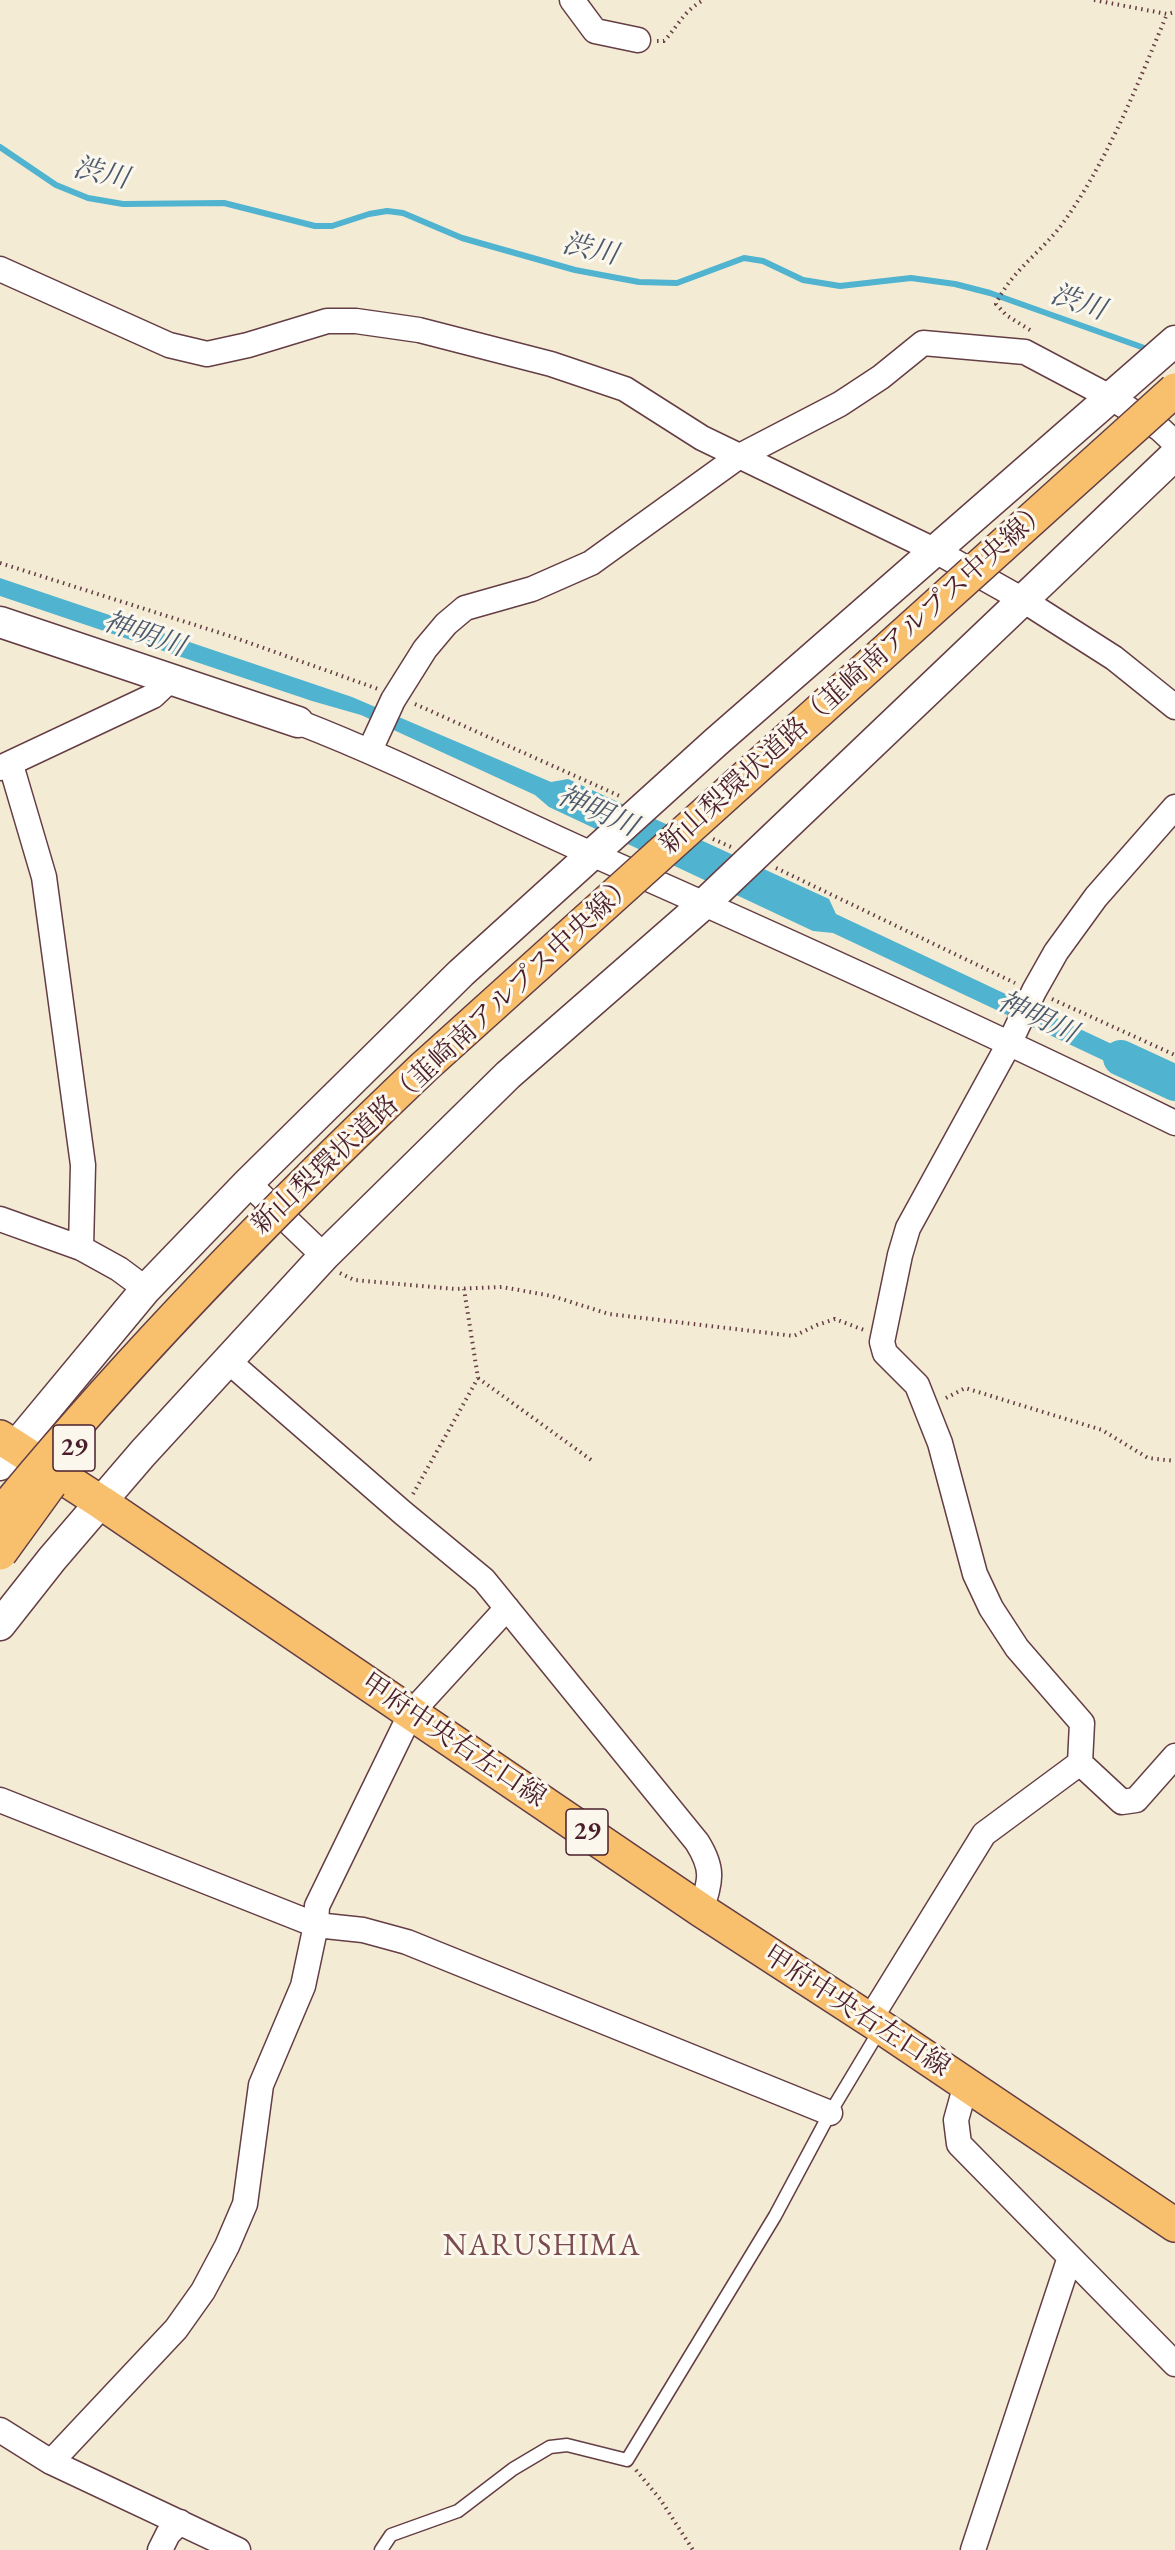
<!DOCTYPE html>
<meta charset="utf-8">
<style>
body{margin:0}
canvas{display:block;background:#f4ebd4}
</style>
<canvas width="1175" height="2550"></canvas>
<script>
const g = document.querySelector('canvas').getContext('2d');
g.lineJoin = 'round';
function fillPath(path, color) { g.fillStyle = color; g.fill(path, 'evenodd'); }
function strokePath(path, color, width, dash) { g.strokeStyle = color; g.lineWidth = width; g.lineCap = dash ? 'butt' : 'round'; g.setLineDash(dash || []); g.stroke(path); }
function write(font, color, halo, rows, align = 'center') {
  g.font = font + ' "EB Garamond","Noto Serif JP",serif'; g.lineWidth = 6; g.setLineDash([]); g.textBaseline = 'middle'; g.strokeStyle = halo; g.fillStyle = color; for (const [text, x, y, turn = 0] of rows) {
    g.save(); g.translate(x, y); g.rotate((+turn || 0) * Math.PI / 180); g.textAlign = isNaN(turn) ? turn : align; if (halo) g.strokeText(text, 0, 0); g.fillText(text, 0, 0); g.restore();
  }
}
fillPath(new Path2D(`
 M0,578L352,697L551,782L568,779L829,899L836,914L1169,1071L1160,1087L833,933L813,931L549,807L535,795L361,715L312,701L0,596Z`), '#50b3cf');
strokePath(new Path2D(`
 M0,147L56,185L88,198L123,204L224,203L315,226H332L369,214L387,211L403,213L462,238L575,270L639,282L677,283L744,258L763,261L803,280L840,286L911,278L955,284L990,293L1150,350`), '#50b3cf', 6);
strokePath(new Path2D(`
 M1121,1058L1175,1083`), '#50b3cf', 36);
const service = new Path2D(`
 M381,2550L391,2535L458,2511L513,2469L550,2447L567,2445L627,2460L775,2216L830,2113L881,2028`);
const minor = new Path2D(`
 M572,0L595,31L638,40
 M0,269L169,345L207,354L248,345L327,321H356L419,330L551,364L625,389L702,438L934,550L1023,600L1114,658L1175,707
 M298,722C399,761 495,811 594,855C789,941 983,1029 1175,1123
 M370,750L393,700L425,649L446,624L465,608L532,589L591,563L738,457L840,404L881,377L923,343L1025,352L1110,397L1160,429L1175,443
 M11,765L44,877L83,1165L81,1248
 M0,768L153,696L170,680
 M248,1183L324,1256
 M0,1219L81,1248L119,1269L146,1289
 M227,1360L403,1513L484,1580L697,1842C714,1869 711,1880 701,1910
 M1080,1763L1122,1802L1136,1800L1175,1756
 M0,1800L316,1925L363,1930L407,1942L830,2113
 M870,2019L984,1834L1080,1763L1082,1723L1017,1648L991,1608L975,1574L940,1443L917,1385L885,1353L882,1342L900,1255L908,1228L1010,1042L1034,991L1056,952L1096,897L1175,807
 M966,2084L956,2120L959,2144L1175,2364
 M0,2430L51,2462L238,2550
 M51,2462L176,2329L203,2291L227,2246L245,2204L261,2085L303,1986L316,1925L317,1906L411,1713L507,1608
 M160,2550L168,2534L180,2522
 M973,2550L1070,2257`);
const tertiary = new Path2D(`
 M0,622L298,722
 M0,1465L146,1289L248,1183L461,973L716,742L1175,341
 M0,1625L52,1559L143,1453L324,1256L508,1075L705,903L1175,455`);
const primary = new Path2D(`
 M0,1437L102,1503L701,1910L881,2027L1175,2225`);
strokePath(service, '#643e44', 15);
strokePath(minor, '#643e44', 27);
strokePath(tertiary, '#643e44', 33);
strokePath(primary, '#643e44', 36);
strokePath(new Path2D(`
 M1094,0L1167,14L1175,12
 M657,41H664C679,25 684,10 704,0
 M1030,330L1006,315L996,304C1011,271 1042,252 1063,223C1108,160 1137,86 1167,14
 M0,563L233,637L378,689
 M415,704L622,797
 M713,839L731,847
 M776,868L1015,983
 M1052,999L1175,1055
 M340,1273L354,1280L455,1289L502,1287L552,1296L609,1314L794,1336L817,1325L835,1319L864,1330
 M478,1378L594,1462
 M946,1398L965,1388L1102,1430L1148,1458L1175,1461
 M413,1494L478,1378L464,1289
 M636,2470L660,2499L693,2550`), '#643e44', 4, [1.5, 4.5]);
strokePath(service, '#fff', 12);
strokePath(minor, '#fff', 24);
strokePath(tertiary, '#fff', 30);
strokePath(primary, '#f8bf6c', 33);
const motorwayBridge = new Path2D(`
 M0,1515C131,1356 275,1209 424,1067L1175,390
 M0,1553L50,1484`);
strokePath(motorwayBridge, '#643e44', 36, []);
strokePath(motorwayBridge, '#f8bf6c', 33);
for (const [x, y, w] of [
 [74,1448,42],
 [587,1832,42]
]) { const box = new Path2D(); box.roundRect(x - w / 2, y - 23, w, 46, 4.5); g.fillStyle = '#fbf7ec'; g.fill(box); strokePath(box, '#4a1f2b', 1.5); }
write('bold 26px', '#4a1f2b', null, [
 ["29",74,1448],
 ["29",587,1832]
]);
write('27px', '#4a1f2b', '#fbf7ec', [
 ["新山梨環状道路（韮崎南アルプス中央線）",855,678,-42],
 ["新山梨環状道路（韮崎南アルプス中央線）",444,1055,-43],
 ["甲府中央右左口線",453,1741,34],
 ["甲府中央右左口線",856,2012,33]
]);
write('italic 28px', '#4c5a6d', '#fbf7ec', [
 ["渋川",101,174,13],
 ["渋川",590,250,13],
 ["渋川",1078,303,19],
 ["神明川",144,635,19],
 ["神明川",597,812,24],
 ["神明川",1037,1018,25]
]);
g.letterSpacing = '1.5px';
write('30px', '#7a4c50', '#fbf7ec', [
 ["NARUSHIMA",542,2247]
]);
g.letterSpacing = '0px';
</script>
